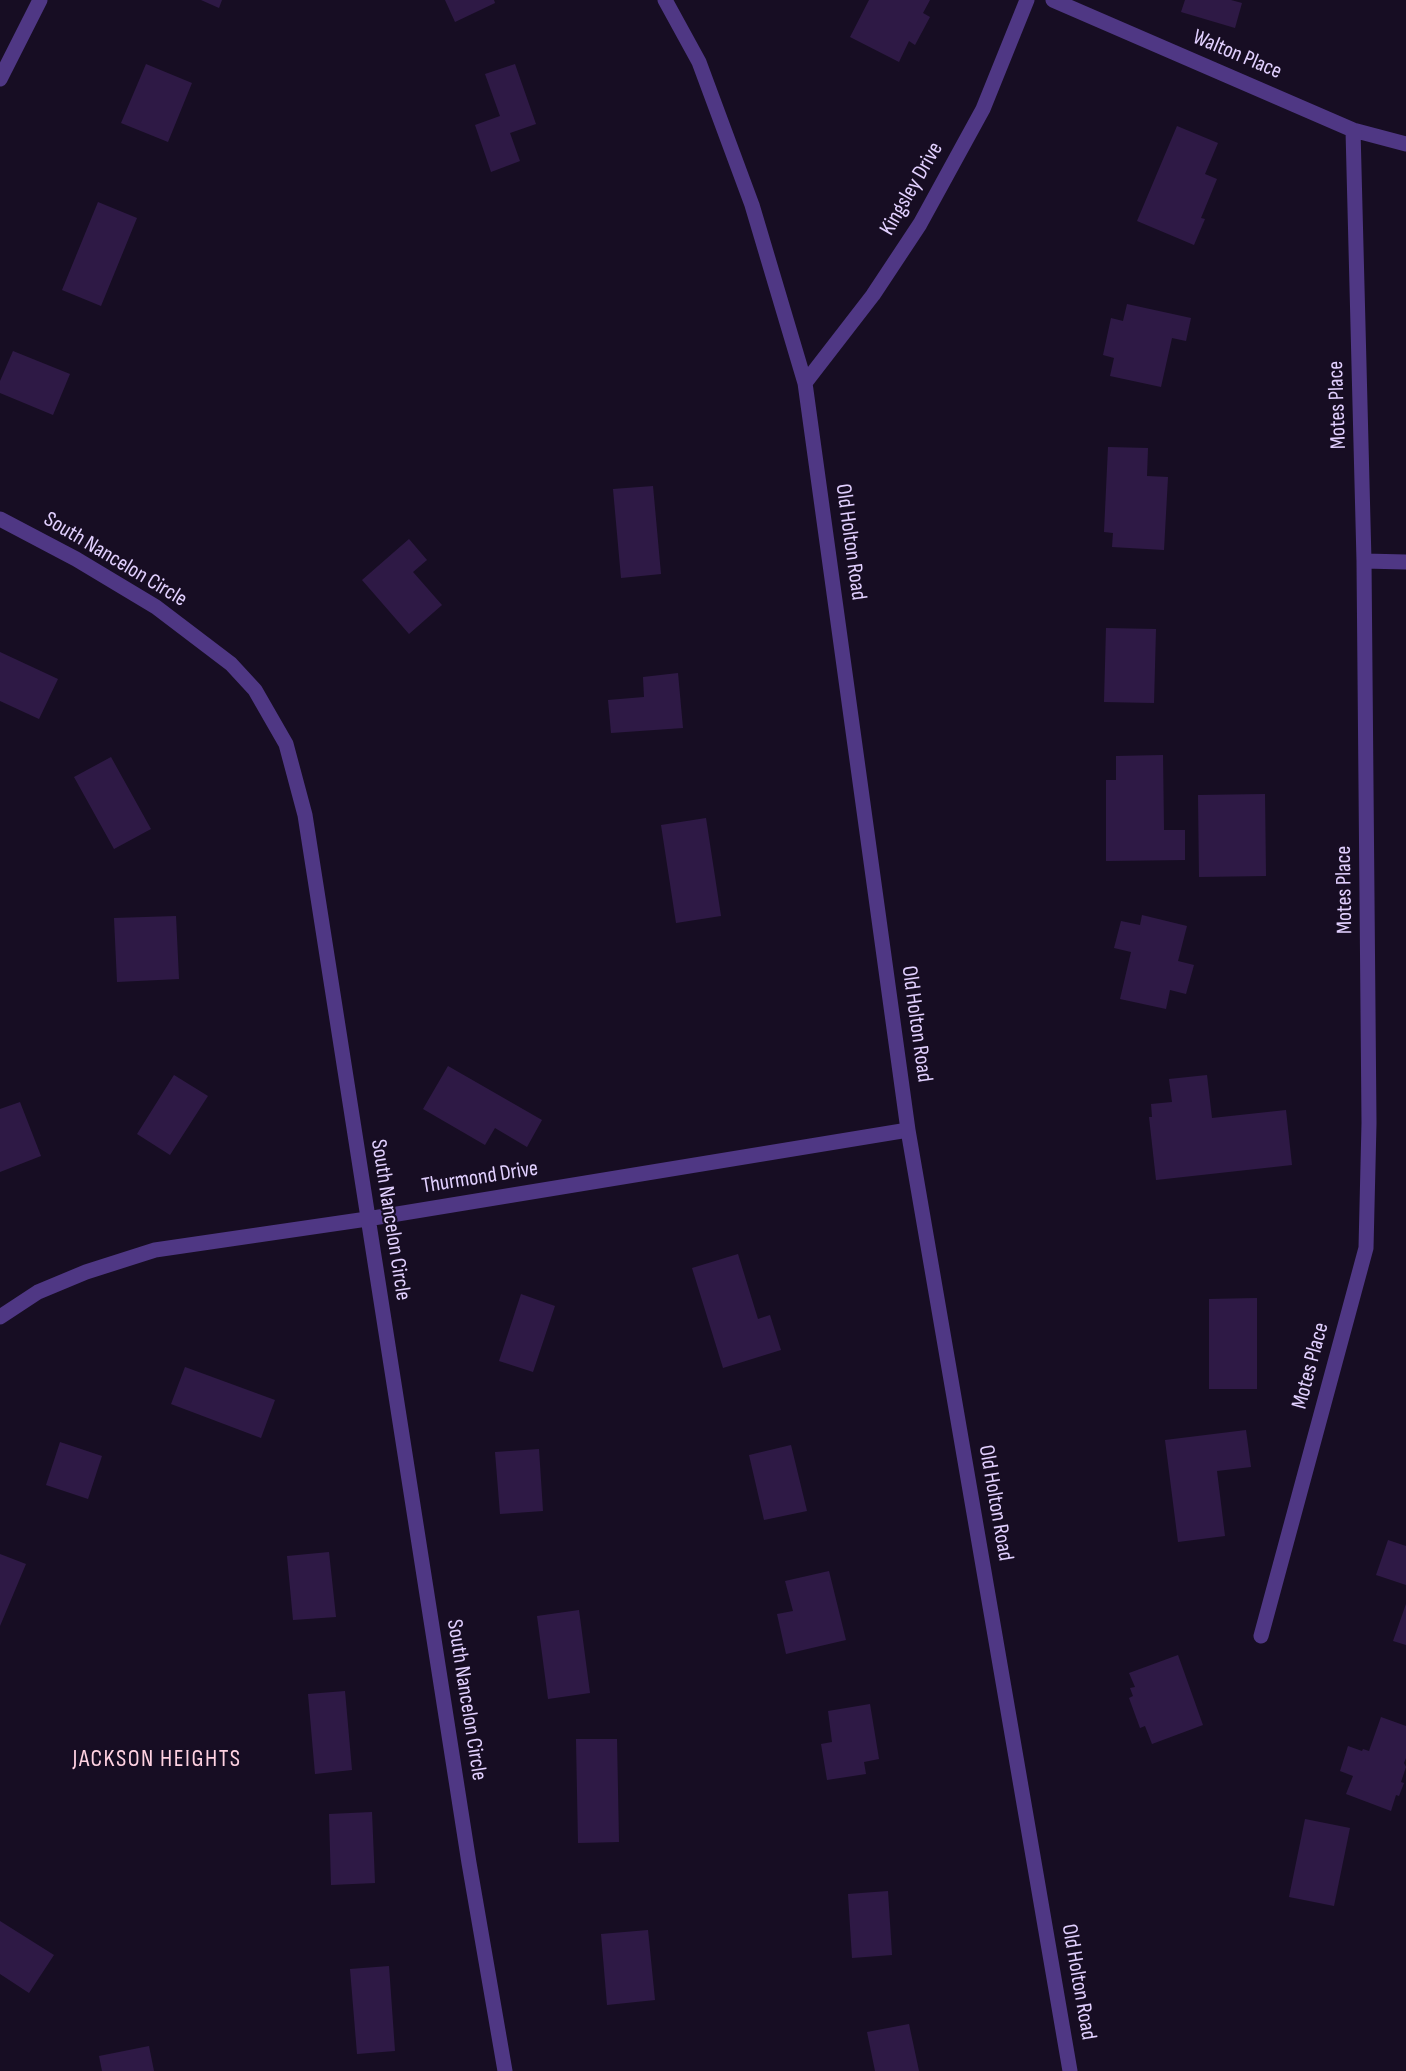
<!DOCTYPE html>
<style>
body{margin:0}
canvas{display:block;background:#170d23}
</style>
<canvas width="1406" height="2071"></canvas>
<script>
const g = document.querySelector('canvas').getContext('2d');
g.lineJoin = 'round';
function fillPath(path, color) { g.fillStyle = color; g.fill(path, 'evenodd'); }
function strokePath(path, color, width, dash) { g.strokeStyle = color; g.lineWidth = width; g.lineCap = dash ? 'butt' : 'round'; g.setLineDash(dash || []); g.stroke(path); }
function write(font, color, halo, rows, align = 'center') {
  g.font = font + ' "Sofia Sans Condensed",sans-serif'; g.lineWidth = 4.5; g.setLineDash([]); g.textBaseline = 'middle'; g.strokeStyle = halo; g.fillStyle = color; for (const [text, x, y, turn = 0] of rows) {
    g.save(); g.translate(x, y); g.rotate((+turn || 0) * Math.PI / 180); g.textAlign = isNaN(turn) ? turn : align; if (halo) g.strokeText(text, 0, 0); g.fillText(text, 0, 0); g.restore();
  }
}
fillPath(new Path2D(`
 M201,0H222L219,8Z
 M445,0H494L495,3L455,22Z
 M869,0H930L923,13L930,17L915,45L909,41L899,62L850,37Z
 M1185,0H1231L1242,3L1235,28L1181,12Z
 M146,64L192,83L168,142L121,123Z
 M515,64L536,124L510,133L520,161L491,172L475,125L500,116L485,74Z
 M1177,126L1218,143L1205,174L1217,179L1201,218L1205,219L1194,245L1137,221Z
 M98,202L137,218L101,306L62,290Z
 M1127,304L1191,318L1186,341L1172,338L1161,387L1110,376L1114,358L1103,355L1111,318L1123,321Z
 M13,351L70,374L53,415L0,393V381Z
 M1108,447L1148,448L1147,476L1168,477L1164,550L1112,547L1113,533L1104,532Z
 M653,486L661,574L621,578L613,489Z
 M409,539L427,560L413,572L442,605L409,634L362,580Z
 M1106,628L1156,629L1154,703L1104,702Z
 M0,652L58,679L39,719L0,701Z
 M678,673L683,728L611,733L608,700L644,697L643,677Z
 M1163,755L1164,830H1185V860L1106,861V780H1116V756Z
 M111,757L151,829L114,849L74,777Z
 M1265,794L1266,876L1199,877L1198,795Z
 M706,818L721,916L676,923L661,825Z
 M1142,915L1187,926L1178,961L1194,965L1186,994L1170,990L1166,1009L1120,999L1131,952L1114,948L1121,921L1140,925Z
 M176,916L179,979L117,982L114,918Z
 M448,1066L542,1120L527,1147L495,1128L485,1145L423,1109Z
 M174,1075L208,1096L170,1155L137,1134Z
 M1207,1075L1212,1118L1286,1110L1292,1165L1156,1180L1149,1117H1152L1151,1104L1172,1102L1169,1079Z
 M20,1102L41,1156L0,1172V1109Z
 M738,1254L758,1319L770,1315L781,1350L723,1368L692,1268Z
 M521,1294L555,1306L533,1372L499,1361Z
 M1257,1298V1389H1209V1299Z
 M185,1367L275,1400L261,1438L171,1404Z
 M1246,1430L1251,1467L1217,1471L1225,1536L1178,1542L1165,1440Z
 M60,1442L102,1456L88,1499L46,1485Z
 M791,1445L807,1511L764,1520L749,1455Z
 M539,1449L543,1511L500,1514L495,1452Z
 M1388,1540L1406,1546V1585L1376,1575Z
 M329,1552L336,1617L293,1620L287,1556Z
 M0,1554L26,1564L0,1626Z
 M829,1571L846,1640L786,1654L777,1614L793,1611L785,1581Z
 M1406,1604V1645L1393,1641Z
 M579,1610L590,1693L548,1699L537,1616Z
 M1178,1655L1203,1725L1152,1744L1145,1726L1140,1728L1129,1698L1133,1696L1130,1688L1135,1687L1129,1673Z
 M345,1691L352,1770L315,1774L308,1694Z
 M870,1704L879,1759L864,1762L866,1774L827,1780L821,1744L832,1742L828,1711Z
 M1381,1717L1406,1726V1758L1404,1763L1406,1767L1401,1782L1404,1783L1399,1796L1396,1795L1391,1811L1346,1794L1353,1776L1340,1771L1348,1746L1362,1751L1363,1749L1369,1751Z
 M576,1739H617L619,1842L578,1843Z
 M372,1812L375,1883L331,1885L329,1814Z
 M1305,1819L1350,1828L1334,1906L1289,1897Z
 M888,1891L892,1955L852,1958L848,1894Z
 M0,1921L54,1955L29,1993L0,1974Z
 M648,1930L655,2000L607,2005L601,1934Z
 M389,1966L395,2051L357,2054L350,1969Z
 M909,2024L919,2071H875L867,2032Z
 M149,2046L154,2071H102L99,2056Z`), '#2e1945');
strokePath(new Path2D(`
 M665,0L699,62L752,205L805,383L908,1130L1070,2071
 M1053,0L1353,130L1406,144
 M0,79L40,0
 M805,383L873,295L920,224L983,109L1027,0
 M0,519L76,559L156,607L231,664L255,690L286,744L305,815L469,1863L505,2071
 M1364,561L1406,562
 M0,1317L38,1292L86,1272L155,1250L367,1219L908,1130
 M1261,1636L1366,1248L1369,1123L1364,561L1353,130`), '#4f3784', 15);
write('22px', '#e2d0ff', '#170d23', [
 ["Walton Place",1237,55,23],
 ["Kingsley Drive",912,189,-60],
 ["Motes Place",1338,405,-92],
 ["Old Holton Road",850,542,82],
 ["South Nancelon Circle",115,560,31],
 ["Motes Place",1345,890,-91],
 ["Old Holton Road",916,1024,82],
 ["Thurmond Drive",480,1178,-9],
 ["South Nancelon Circle",390,1220,81],
 ["Motes Place",1311,1366,-75],
 ["Old Holton Road",995,1503,80],
 ["South Nancelon Circle",466,1700,81],
 ["Old Holton Road",1078,1982,80]
]);
g.letterSpacing = '1.5px';
write('24px', '#ffd2e2', '#170d23', [
 ["JACKSON HEIGHTS",157,1760]
]);
g.letterSpacing = '0px';
</script>
